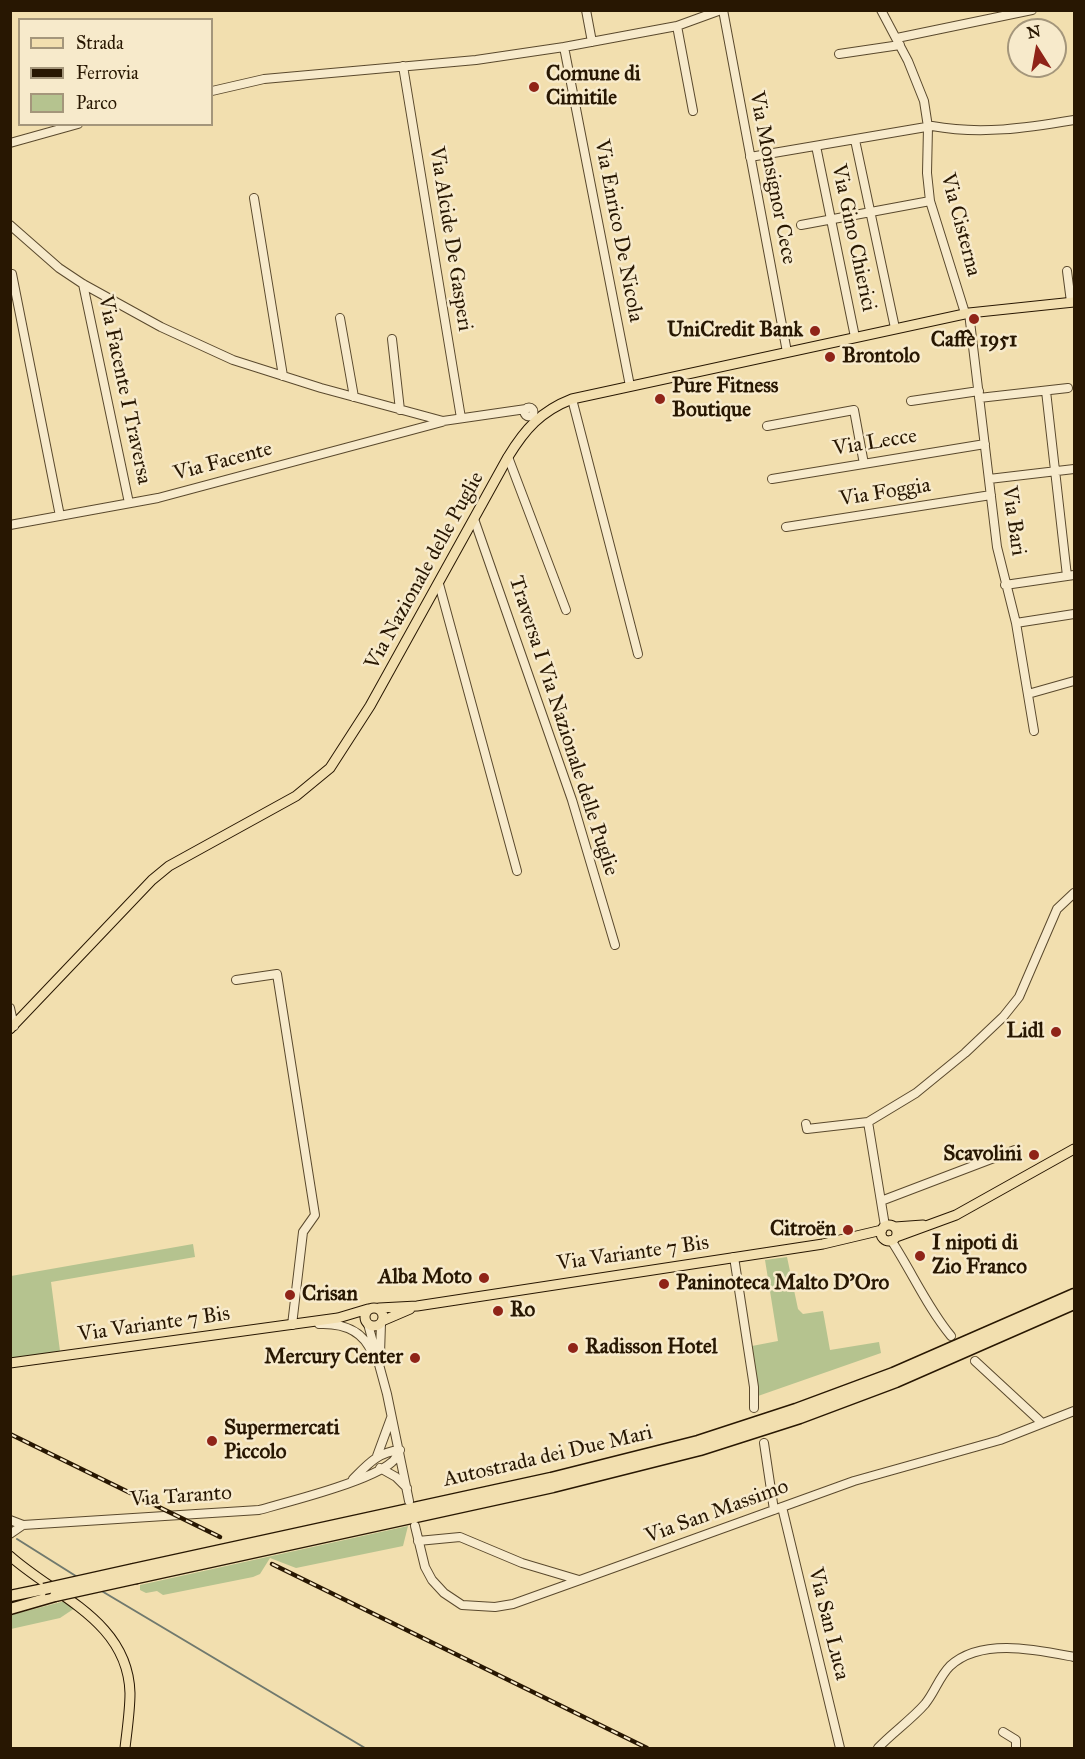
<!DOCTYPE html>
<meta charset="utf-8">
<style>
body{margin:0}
#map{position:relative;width:1085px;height:1759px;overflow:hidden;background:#f2dfaf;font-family:"IM FELL Great Primer",serif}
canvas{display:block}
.frame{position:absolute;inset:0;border:12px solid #281702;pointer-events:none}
.legend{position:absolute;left:18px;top:18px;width:195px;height:108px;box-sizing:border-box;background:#f7eacb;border:2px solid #a4967b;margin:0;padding:8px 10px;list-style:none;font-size:18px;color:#281702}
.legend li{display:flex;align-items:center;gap:12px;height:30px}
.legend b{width:30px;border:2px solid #a4967b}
.north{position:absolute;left:1007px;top:18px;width:60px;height:60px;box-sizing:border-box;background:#f7eacb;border:2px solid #a4967b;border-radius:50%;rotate:349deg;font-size:16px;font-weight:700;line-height:24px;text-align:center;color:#281702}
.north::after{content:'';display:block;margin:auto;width:21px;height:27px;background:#8f2418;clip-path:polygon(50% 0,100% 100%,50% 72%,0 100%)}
</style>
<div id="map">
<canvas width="1085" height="1759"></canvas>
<div class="frame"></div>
<ul class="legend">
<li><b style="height:8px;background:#f2dfaf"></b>Strada</li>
<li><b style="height:8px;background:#281702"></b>Ferrovia</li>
<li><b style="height:16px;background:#b5c38f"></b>Parco</li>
</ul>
<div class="north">N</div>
</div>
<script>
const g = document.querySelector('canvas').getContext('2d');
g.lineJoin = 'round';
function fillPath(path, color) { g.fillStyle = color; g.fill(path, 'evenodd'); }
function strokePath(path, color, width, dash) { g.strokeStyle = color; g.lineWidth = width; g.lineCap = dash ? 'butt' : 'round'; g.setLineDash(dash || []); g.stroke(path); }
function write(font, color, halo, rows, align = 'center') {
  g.font = font + ' "IM FELL Great Primer",serif'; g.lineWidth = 5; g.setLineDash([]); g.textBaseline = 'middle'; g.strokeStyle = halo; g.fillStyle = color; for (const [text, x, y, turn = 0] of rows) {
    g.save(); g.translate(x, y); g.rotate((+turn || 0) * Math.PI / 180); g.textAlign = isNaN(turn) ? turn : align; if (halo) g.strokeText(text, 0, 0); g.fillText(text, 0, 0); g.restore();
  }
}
fillPath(new Path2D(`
 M193,1244L195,1257L51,1282L60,1351L11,1358V1276Z
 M787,1257L798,1309L803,1314L823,1311L830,1350L879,1342L881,1353L758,1396L752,1346L778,1341L765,1260Z
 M408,1526L403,1546L296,1568L270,1558L260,1574L253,1577L163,1595L157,1591L146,1593L140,1590V1585Z
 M65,1601L75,1608L60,1618L11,1629V1615Z`), '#b5c38f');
strokePath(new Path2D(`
 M17,1539L79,1578
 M100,1590L365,1748`), '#70796e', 2);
const minor = new Path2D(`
 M586,10L592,42
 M723,10L787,352
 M881,10L908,61L924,101L928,127L927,173L930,201L965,313
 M677,26L693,111
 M897,38L1032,10
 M564,47L630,386
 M839,54L900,45
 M403,66L461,418
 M212,91L264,79L476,60L564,47L677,26L721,10
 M855,140L895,328
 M10,143L78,124
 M816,146L855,337
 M750,157L932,126C981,135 1026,128 1074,120
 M254,198L283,376
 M10,225L59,268L83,284L161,327L233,360L321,388L443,421L526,409
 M801,225L930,201
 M1067,271L1071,302
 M12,274L60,516
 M83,284L129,503
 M969,313L997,547L1016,623L1034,731
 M340,318L354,397
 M392,339L400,410
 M1046,391L1067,576
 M979,398L1068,388
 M572,399L638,654
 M911,401L979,391
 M524.5 412a4.5 4.5 0 1 1 9 0a4.5 4.5 0 1 1-9 0Z
 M767,426L854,410L864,464
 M508,457L566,610
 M772,479L985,444
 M989,479L1074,469
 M474,519L572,800L615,945
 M10,525L158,498L442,422
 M786,527L991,495
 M439,584L517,871
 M1005,585L1074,575
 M1016,623L1074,614
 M1028,694L1074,681
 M236,980L277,974L315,1215L303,1232L292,1325
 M10,1008L14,1026
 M868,1122L885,1226
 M806,1124L807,1129L868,1122L916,1093L965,1053L1003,1017L1019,997L1057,909L1074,893
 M881,1201L1015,1150
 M891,1240C912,1272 927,1307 951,1336
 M734,1257L754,1387V1408
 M319,1324C342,1323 363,1330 372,1353
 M368,1324L387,1394L409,1501
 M380,1354L381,1323
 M975,1361L1041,1422
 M764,1443L774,1510
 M377,1456L391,1418
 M380,1468L396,1477L407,1488
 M353,1479C368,1464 378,1452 400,1450
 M782,1507L840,1748
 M10,1520L23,1525
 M415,1526L425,1567L432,1580L444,1593L462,1605L495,1607L513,1604L580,1580L854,1481L1000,1440L1074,1411
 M10,1534L23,1525L259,1510C288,1502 371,1481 392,1462C395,1460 398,1454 400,1450
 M418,1541L460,1537L522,1563L579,1580
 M1003,1732L1016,1740V1748
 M878,1748C892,1733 911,1720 925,1704C935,1692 939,1677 950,1666C981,1637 1038,1650 1074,1657`);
const major = new Path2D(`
 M10,1029L152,880L169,866L296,796L330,768L370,706L508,457C525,429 541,411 572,399L969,313L1074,302
 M881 1233a8 8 0 1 1 16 0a8 8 0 1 1-16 0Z
 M895,1227L923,1225
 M896,1237L956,1215L1074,1149
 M365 1317a9 9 0 1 1 18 0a9 9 0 1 1-18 0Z
 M379,1308L417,1306L823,1244L882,1230
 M382,1321L410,1309
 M10,1363L338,1318L368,1309
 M10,1556C56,1597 128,1621 130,1693C130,1711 127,1730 125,1748`);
const highway = new Path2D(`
 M134,1569L551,1478L698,1441L796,1409L893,1373L1074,1294
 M137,1578L553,1487L700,1450L800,1418L896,1382L1074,1304
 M10,1596L44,1589
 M10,1609L55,1596`);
strokePath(minor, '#5a492d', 10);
strokePath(major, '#281702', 11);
strokePath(highway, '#281702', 13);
strokePath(minor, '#f7eacb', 8);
strokePath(major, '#f2dfaf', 9);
strokePath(highway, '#f2dfaf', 10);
const rail = new Path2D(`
 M10,1434L220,1537
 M272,1564L647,1748`);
strokePath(rail, '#281702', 4.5);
strokePath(rail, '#f7eacb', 2, [7]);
const highwayBridge = new Path2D(`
 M44,1589L134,1569
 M55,1596L137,1578`);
strokePath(highwayBridge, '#281702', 13, []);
strokePath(highwayBridge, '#f2dfaf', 10);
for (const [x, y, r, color] of [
 [534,87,6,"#8f2418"],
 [974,319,6,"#8f2418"],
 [815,331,6,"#8f2418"],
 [830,357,6,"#8f2418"],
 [660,399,6,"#8f2418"],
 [1056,1032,6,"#8f2418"],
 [1034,1155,6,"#8f2418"],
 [848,1230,6,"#8f2418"],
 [920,1256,6,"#8f2418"],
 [484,1278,6,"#8f2418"],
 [664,1284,6,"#8f2418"],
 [290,1295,6,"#8f2418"],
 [498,1311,6,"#8f2418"],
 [573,1348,6,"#8f2418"],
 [415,1358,6,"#8f2418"],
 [212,1441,6,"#8f2418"]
]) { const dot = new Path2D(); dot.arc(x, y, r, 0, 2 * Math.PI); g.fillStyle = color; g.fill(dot); strokePath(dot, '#f7eacb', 2); }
write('bold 21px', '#281702', '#f7eacb', [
 ["Comune di",546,75],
 ["Cimitile",546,99],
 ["UniCredit Bank",803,331,"right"],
 ["Caffè 1951",974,341,"center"],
 ["Brontolo",842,357],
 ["Pure Fitness",672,387],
 ["Boutique",672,411],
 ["Lidl",1044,1032,"right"],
 ["Scavolini",1022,1155,"right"],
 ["Citroën",836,1230,"right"],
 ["I nipoti di",932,1244],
 ["Zio Franco",932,1268],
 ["Alba Moto",472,1278,"right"],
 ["Paninoteca Malto D'Oro",676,1284],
 ["Crisan",302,1295],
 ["Ro",510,1311],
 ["Radisson Hotel",585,1348],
 ["Mercury Center",403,1358,"right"],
 ["Supermercati",224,1429],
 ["Piccolo",224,1453]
], 'left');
write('21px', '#281702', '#f7eacb', [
 ["Via Monsignor Cece",772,178,79],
 ["Via Cisterna",960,225,75],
 ["Via Enrico De Nicola",618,231,79],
 ["Via Gino Chierici",853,238,78],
 ["Via Alcide De Gasperi",450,239,81],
 ["Via Facente I Traversa",124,390,78],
 ["Via Lecce",875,443,-9],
 ["Via Facente",223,462,-15],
 ["Via Foggia",885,493,-9],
 ["Via Bari",1013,521,82],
 ["Via Nazionale delle Puglie",425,571,-61],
 ["Traversa I Via Nazionale delle Puglie",563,726,72],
 ["Via Variante 7 Bis",633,1254,-8],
 ["Via Variante 7 Bis",154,1325,-8],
 ["Autostrada dei Due Mari",548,1457,-13],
 ["Via Taranto",181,1497,-4],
 ["Via San Massimo",717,1512,-20],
 ["Via San Luca",828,1624,76]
]);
</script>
